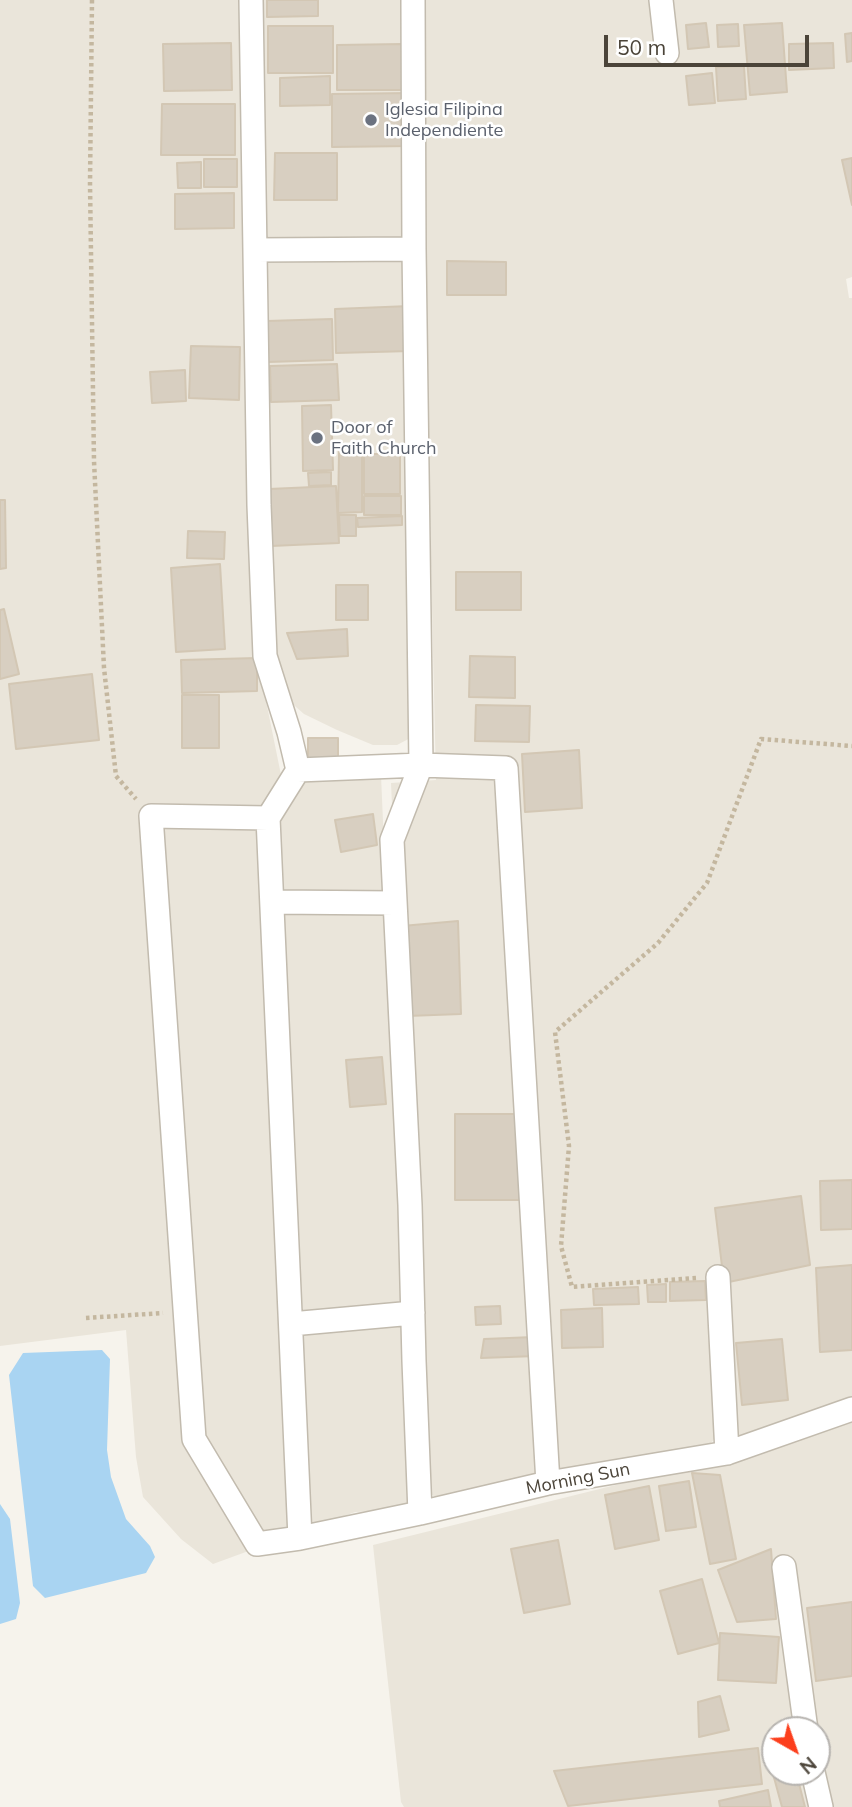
<!DOCTYPE html>
<style>
body{margin:0}
#map{position:relative;width:852px;height:1807px;overflow:hidden;background:#f6f3ec;font-family:Mulish,sans-serif}
canvas{display:block}
.north{position:absolute;left:761px;top:1716px;width:70px;height:70px;box-sizing:border-box;background:#fff;border:2px solid #b7b4b0;border-radius:50%;rotate:140deg;font-size:19px;font-weight:700;line-height:28px;text-align:center;color:#4b4439}
.north::after{content:'';display:block;margin:auto;width:24px;height:32px;background:#fc3f1d;clip-path:polygon(50% 0,100% 100%,50% 72%,0 100%)}
.scale{position:absolute;left:604px;top:35px;width:205px;height:32px;box-sizing:border-box;border:4px solid #4b4439;border-top:0;padding-left:9px;font-size:21px;line-height:24px;white-space:nowrap;color:#4b4439;-webkit-text-stroke:5px #fff;paint-order:stroke}
</style>
<div id="map">
<canvas width="852" height="1807"></canvas>
<div class="north">N</div>
<div class="scale">50 m</div>
</div>
<script>
const g = document.querySelector('canvas').getContext('2d');
g.lineJoin = 'round';
function fillPath(path, color) { g.fillStyle = color; g.fill(path, 'evenodd'); }
function strokePath(path, color, width, dash) { g.strokeStyle = color; g.lineWidth = width; g.lineCap = dash ? 'butt' : 'round'; g.setLineDash(dash || []); g.stroke(path); }
function write(font, color, halo, rows, align = 'center') {
  g.font = font + ' Mulish,sans-serif'; g.lineWidth = 5; g.setLineDash([]); g.textBaseline = 'middle'; g.strokeStyle = halo; g.fillStyle = color; for (const [text, x, y, turn = 0] of rows) {
    g.save(); g.translate(x, y); g.rotate((+turn || 0) * Math.PI / 180); g.textAlign = isNaN(turn) ? turn : align; if (halo) g.strokeText(text, 0, 0); g.fillText(text, 0, 0); g.restore();
  }
}
fillPath(new Path2D(`
 M0,0H247L262,675L266,701L281,775H381L412,1501L400,1510L355,1512L213,1564L181,1539L143,1497L136,1457L126,1330L0,1346Z
 M251,0H410L416,735L397,745H373L337,730L304,714L279,692L273,673Z
 M418,0H852V277L846,279L849,298H852V1405L735,1439L718,1426L713,1441L708,1445L444,1502L432,1495L422,1474L391,783L436,780Z
 M852,1420V1807H828L817,1756V1730H775V1772H811L816,1807H404L401,1802L373,1545L717,1460Z`), '#eae5da');
fillPath(new Path2D(`
 M102,1350L110,1359L107,1450L111,1477L126,1519L150,1546L155,1557L146,1573L45,1598L33,1586L9,1375L23,1353Z
 M0,1504L10,1519L20,1603L16,1619L0,1624Z`), '#a9d4f2');
const building = new Path2D(`
 M267,0H318V16L267,17Z
 M706,23L709,47L688,49L686,25Z
 M782,23L787,92L750,95L744,25Z
 M738,24L739,46L718,47L717,25Z
 M268,26H333V73H268Z
 M852,33V61L847,62L845,34Z
 M231,43L232,90L164,91L163,44Z
 M833,43L834,68L789,70V44Z
 M402,44V90H337V45Z
 M744,66L746,99L718,101L716,67Z
 M712,73L715,103L689,105L686,76Z
 M330,76V105L280,106V78Z
 M410,93L411,146L332,147V94Z
 M162,104H235V155H161Z
 M275,153H337V200H274Z
 M852,158V205L842,160Z
 M204,159H237V187H204Z
 M201,162V188H178L177,163Z
 M234,193V228L175,229V194Z
 M447,261L506,262V295H447Z
 M410,306L411,351L336,353L335,309Z
 M332,319L333,360L268,362L267,321Z
 M191,346L240,347L239,400L189,398Z
 M337,364L339,400L271,402L270,366Z
 M185,370L186,401L152,403L150,372Z
 M331,405L333,470L303,471L302,406Z
 M339,452H362V512L338,513Z
 M364,454H400V494H364Z
 M331,472V485L309,486L308,473Z
 M336,486L339,543L271,546L269,489Z
 M364,496H401V515H364Z
 M0,500H5L6,568L0,569Z
 M339,515H356V536H340Z
 M402,516V525L358,527L357,518Z
 M188,531L225,532L224,559L187,558Z
 M220,564L225,649L176,652L171,568Z
 M456,572H521V610H456Z
 M336,585H368V620H336Z
 M4,609L19,674L0,679V610Z
 M347,629L348,656L297,659L287,633Z
 M470,656L515,657V698L469,697Z
 M257,658V691L182,693L181,660Z
 M92,674L99,740L16,749L9,684Z
 M182,695H219V748H182Z
 M476,705L530,706L529,742L475,741Z
 M308,738H338V763L308,764Z
 M579,750L582,808L525,812L522,754Z
 M373,814L377,845L341,852L335,820Z
 M458,921L461,1014L407,1016L402,926Z
 M382,1057L386,1104L350,1107L346,1060Z
 M455,1114H520L519,1200H455Z
 M852,1180V1229L821,1230L820,1181Z
 M801,1196L810,1265L724,1283L715,1208Z
 M852,1265V1350L820,1352L816,1268Z
 M705,1281L706,1300L670,1301V1282Z
 M666,1284V1302H648L647,1285Z
 M638,1287L639,1304L594,1305L593,1289Z
 M500,1306L501,1324L476,1325L475,1307Z
 M602,1308L603,1347L562,1348L561,1310Z
 M534,1337L536,1356L481,1358L484,1339Z
 M782,1339L788,1400L742,1405L736,1343Z
 M692,1473L720,1475L736,1559L710,1564Z
 M689,1481L696,1527L666,1531L659,1486Z
 M649,1486L659,1540L615,1549L605,1495Z
 M558,1540L570,1604L524,1613L511,1549Z
 M771,1549L776,1619L737,1622L718,1570Z
 M702,1579L719,1643L678,1654L660,1591Z
 M852,1602V1676L816,1681L807,1608Z
 M720,1633L779,1637L776,1683L718,1680Z
 M720,1696L729,1730L699,1737L698,1702Z
 M758,1748L762,1784L568,1806L554,1771Z
 M775,1757V1772H796L805,1807H782L769,1759Z
 M768,1790L771,1807H720L719,1801Z`);
fillPath(building, '#d8cfc1');
strokePath(building, '#d3c7b4', 2);
const street = new Path2D(`
 M251,0L259,505L265,656L289,732L298,770
 M413,0L414,249L421,765L392,840L410,1205L414,1361L420,1513
 M661,0L667,53
 M255,250L414,249
 M268,818L151,816L194,1439L257,1544L300,1538L420,1513L548,1483L727,1453L852,1409
 M272,902L395,903
 M718,1277L727,1453
 M291,1324L413,1313
 M300,1538L268,818L298,770L421,765L506,768L548,1483
 M784,1567L806,1730
 M813,1772L821,1807`);
strokePath(street, '#c2bbae', 26);
strokePath(new Path2D(`
 M92,0L90,184L94,461L104,668L116,776L136,799
 M696,1278L572,1287L561,1246L569,1146L555,1032L658,943L707,883L761,739L852,746
 M86,1318L163,1313`), '#c4b79f', 4.5, [3.5, 3.5]);
strokePath(street, '#fff', 23);
for (const [x, y, r, color] of [
 [371,120,7,"#6b7280"],
 [317,438,7,"#6b7280"]
]) { const dot = new Path2D(); dot.arc(x, y, r, 0, 2 * Math.PI); g.fillStyle = color; g.fill(dot); strokePath(dot, '#fff', 2.5); }
write('18px', '#5b616d', '#fff', [
 ["Iglesia Filipina",385,110],
 ["Independiente",385,131],
 ["Door of",331,428],
 ["Faith Church",331,449]
], 'left');
write('18px', '#4b4439', '#fff', [
 ["Morning Sun",578,1479,-11]
]);
</script>
